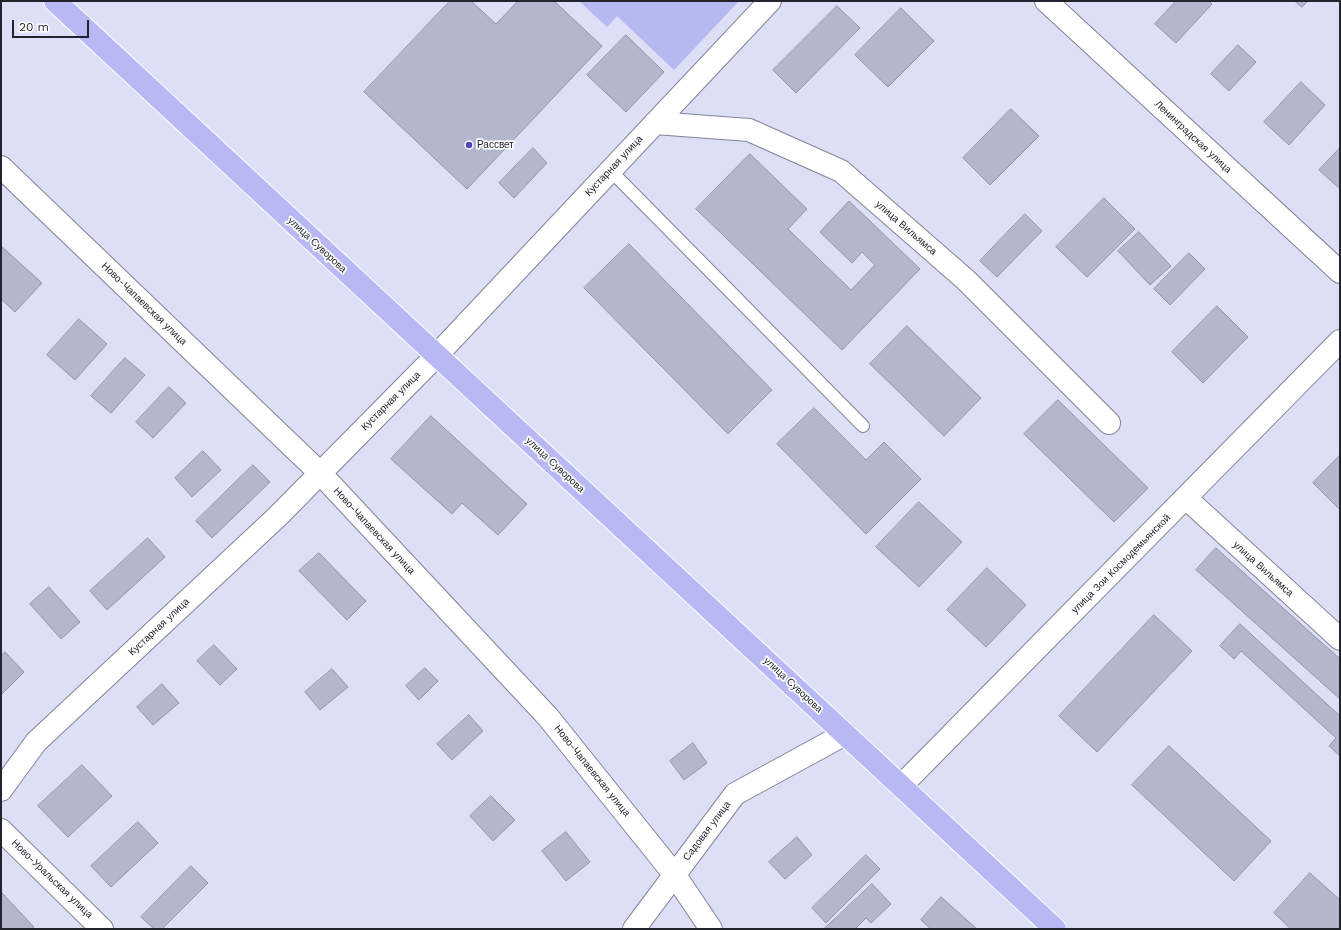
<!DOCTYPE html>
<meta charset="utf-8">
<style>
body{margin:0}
#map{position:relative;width:1341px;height:930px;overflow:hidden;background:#dcdff6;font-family:"Work Sans",sans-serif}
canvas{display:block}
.frame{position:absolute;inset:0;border:2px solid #22232c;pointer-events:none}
.scale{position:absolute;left:12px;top:20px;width:77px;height:18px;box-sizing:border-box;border:2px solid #22232c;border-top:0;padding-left:5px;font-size:12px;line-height:14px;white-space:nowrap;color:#22232c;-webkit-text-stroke:3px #fff;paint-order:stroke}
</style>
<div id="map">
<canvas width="1341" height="930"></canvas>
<div class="frame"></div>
<div class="scale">20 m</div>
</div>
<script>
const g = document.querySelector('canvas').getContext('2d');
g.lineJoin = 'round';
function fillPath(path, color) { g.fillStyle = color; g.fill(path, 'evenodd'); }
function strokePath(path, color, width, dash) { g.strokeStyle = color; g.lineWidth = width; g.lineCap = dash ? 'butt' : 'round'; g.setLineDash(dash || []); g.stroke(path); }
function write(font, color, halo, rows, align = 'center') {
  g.font = font + ' "Work Sans",sans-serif'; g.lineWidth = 3.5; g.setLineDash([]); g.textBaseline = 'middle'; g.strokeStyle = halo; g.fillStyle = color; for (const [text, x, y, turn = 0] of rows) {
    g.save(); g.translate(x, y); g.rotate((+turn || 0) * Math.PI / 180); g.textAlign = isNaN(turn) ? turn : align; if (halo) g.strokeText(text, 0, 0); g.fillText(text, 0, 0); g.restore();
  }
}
fillPath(new Path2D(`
 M579,1H739L674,70L617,16L607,27Z`), '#b5b9ef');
const building = new Path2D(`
 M450,1H471L496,24L518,1H554L602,46L467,189L364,92Z
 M1176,1H1209L1212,4L1176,43L1155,24Z
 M1295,1H1308L1302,7Z
 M837,6L860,28L796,93L773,70Z
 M901,8L934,41L888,87L855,55Z
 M626,35L664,72L626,112L587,75Z
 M1238,45L1256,62L1229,91L1211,74Z
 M1301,82L1325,105L1289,145L1264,122Z
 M1011,109L1039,136L990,185L963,158Z
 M533,148L547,163L514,198L499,183Z
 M1340,148V189L1319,170Z
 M750,154L807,209L788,229L851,290L875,265L862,252L852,263L820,232L849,201L920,269L842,350L696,209Z
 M1104,198L1135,229L1087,277L1056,247Z
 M1025,214L1042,231L997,277L980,261Z
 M1139,232L1171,266L1150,285L1118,251Z
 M629,244L772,390L728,434L584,288Z
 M1,246L42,283L15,312L1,299Z
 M1189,253L1205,269L1170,305L1154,289Z
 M1217,306L1248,337L1203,383L1172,352Z
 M79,319L107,344L75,380L47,355Z
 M907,326L981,398L944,436L870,364Z
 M125,358L145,375L111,413L91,396Z
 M169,387L186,403L153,438L136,422Z
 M1058,400L1148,488L1114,522L1024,434Z
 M814,408L866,460L884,442L921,479L866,534L777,444Z
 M431,416L527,504L498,535L462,503L452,514L391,459Z
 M203,451L221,470L192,497L175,478Z
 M1340,455V510L1313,483Z
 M253,465L270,482L212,538L196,521Z
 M919,502L962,542L919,587L876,547Z
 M148,538L165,557L107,610L90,591Z
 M1216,548L1340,659V699L1196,570Z
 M319,553L366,601L347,620L299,571Z
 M987,568L1026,605L986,647L947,610Z
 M49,587L80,622L61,639L30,604Z
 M1154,615L1192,651L1097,752L1059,716Z
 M1240,624L1340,716V756L1329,746L1336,738L1241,651L1234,659L1220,646Z
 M214,645L237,669L220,685L197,661Z
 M5,652L24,672L1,695V656Z
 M425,668L438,681L419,700L406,686Z
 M332,669L348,687L320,710L305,692Z
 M162,684L179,703L153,725L137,707Z
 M469,715L483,731L452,760L437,744Z
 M693,743L707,763L684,780L670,761Z
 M1169,746L1271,841L1234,881L1132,785Z
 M82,765L112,796L68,837L38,806Z
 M491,796L515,820L493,841L470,816Z
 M138,822L158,843L111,887L91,866Z
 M566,832L590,862L566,881L542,851Z
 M797,837L812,855L785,879L769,862Z
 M866,855L880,869L826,923L812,908Z
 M191,866L208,883L162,929H154L141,917Z
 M1310,873L1340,900V929H1291L1274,913Z
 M872,884L891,904L871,923L866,918L855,929H824Z
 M1,892L34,927L32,929H1Z
 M941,897L977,929H931L921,920Z`);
fillPath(building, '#b3b6cc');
strokePath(building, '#9294aa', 1);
const service = new Path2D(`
 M610,170L863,426`);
const minor = new Path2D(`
 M1046,1L1340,272
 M655,123L749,130L841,171L966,280L1109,423
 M1,167L320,473L548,717L674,874L711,929
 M1186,498L1340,639
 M901,786L1340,341
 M1,790L36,742L277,517L437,355L770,1
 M1,830L102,929
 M634,929L735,794L845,734`);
const primary = new Path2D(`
 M55,1L1055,929`);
strokePath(service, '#818398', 14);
strokePath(minor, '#818398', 24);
strokePath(primary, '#fff', 24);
strokePath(service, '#fff', 12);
strokePath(minor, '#fff', 22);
strokePath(primary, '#b8b9f4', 22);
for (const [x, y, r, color] of [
 [469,145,4,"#4e44bb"]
]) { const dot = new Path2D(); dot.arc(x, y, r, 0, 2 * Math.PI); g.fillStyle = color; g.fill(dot); strokePath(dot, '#fff', 1.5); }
write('10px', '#22232c', '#fff', [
 ["Ленинградская улица",1193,137,43],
 ["Кустарная улица",614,166,-47],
 ["улица Вильямса",906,228,41],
 ["улица Суворова",317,245,43],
 ["Ново-Чапаевская улица",144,304,44],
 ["Кустарная улица",391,401,-45],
 ["улица Суворова",555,465,43],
 ["Ново-Чапаевская улица",374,531,47],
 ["улица Зои Космодемьянской",1121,564,-45],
 ["улица Вильямса",1263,569,42],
 ["Кустарная улица",159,627,-43],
 ["улица Суворова",793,685,43],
 ["Ново-Чапаевская улица",592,771,51],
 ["Садовая улица",707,831,-53],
 ["Ново-Уральская улица",52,879,44]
]);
write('10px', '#22232c', '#fff', [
 ["Рассвет",477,145]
], 'left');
</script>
